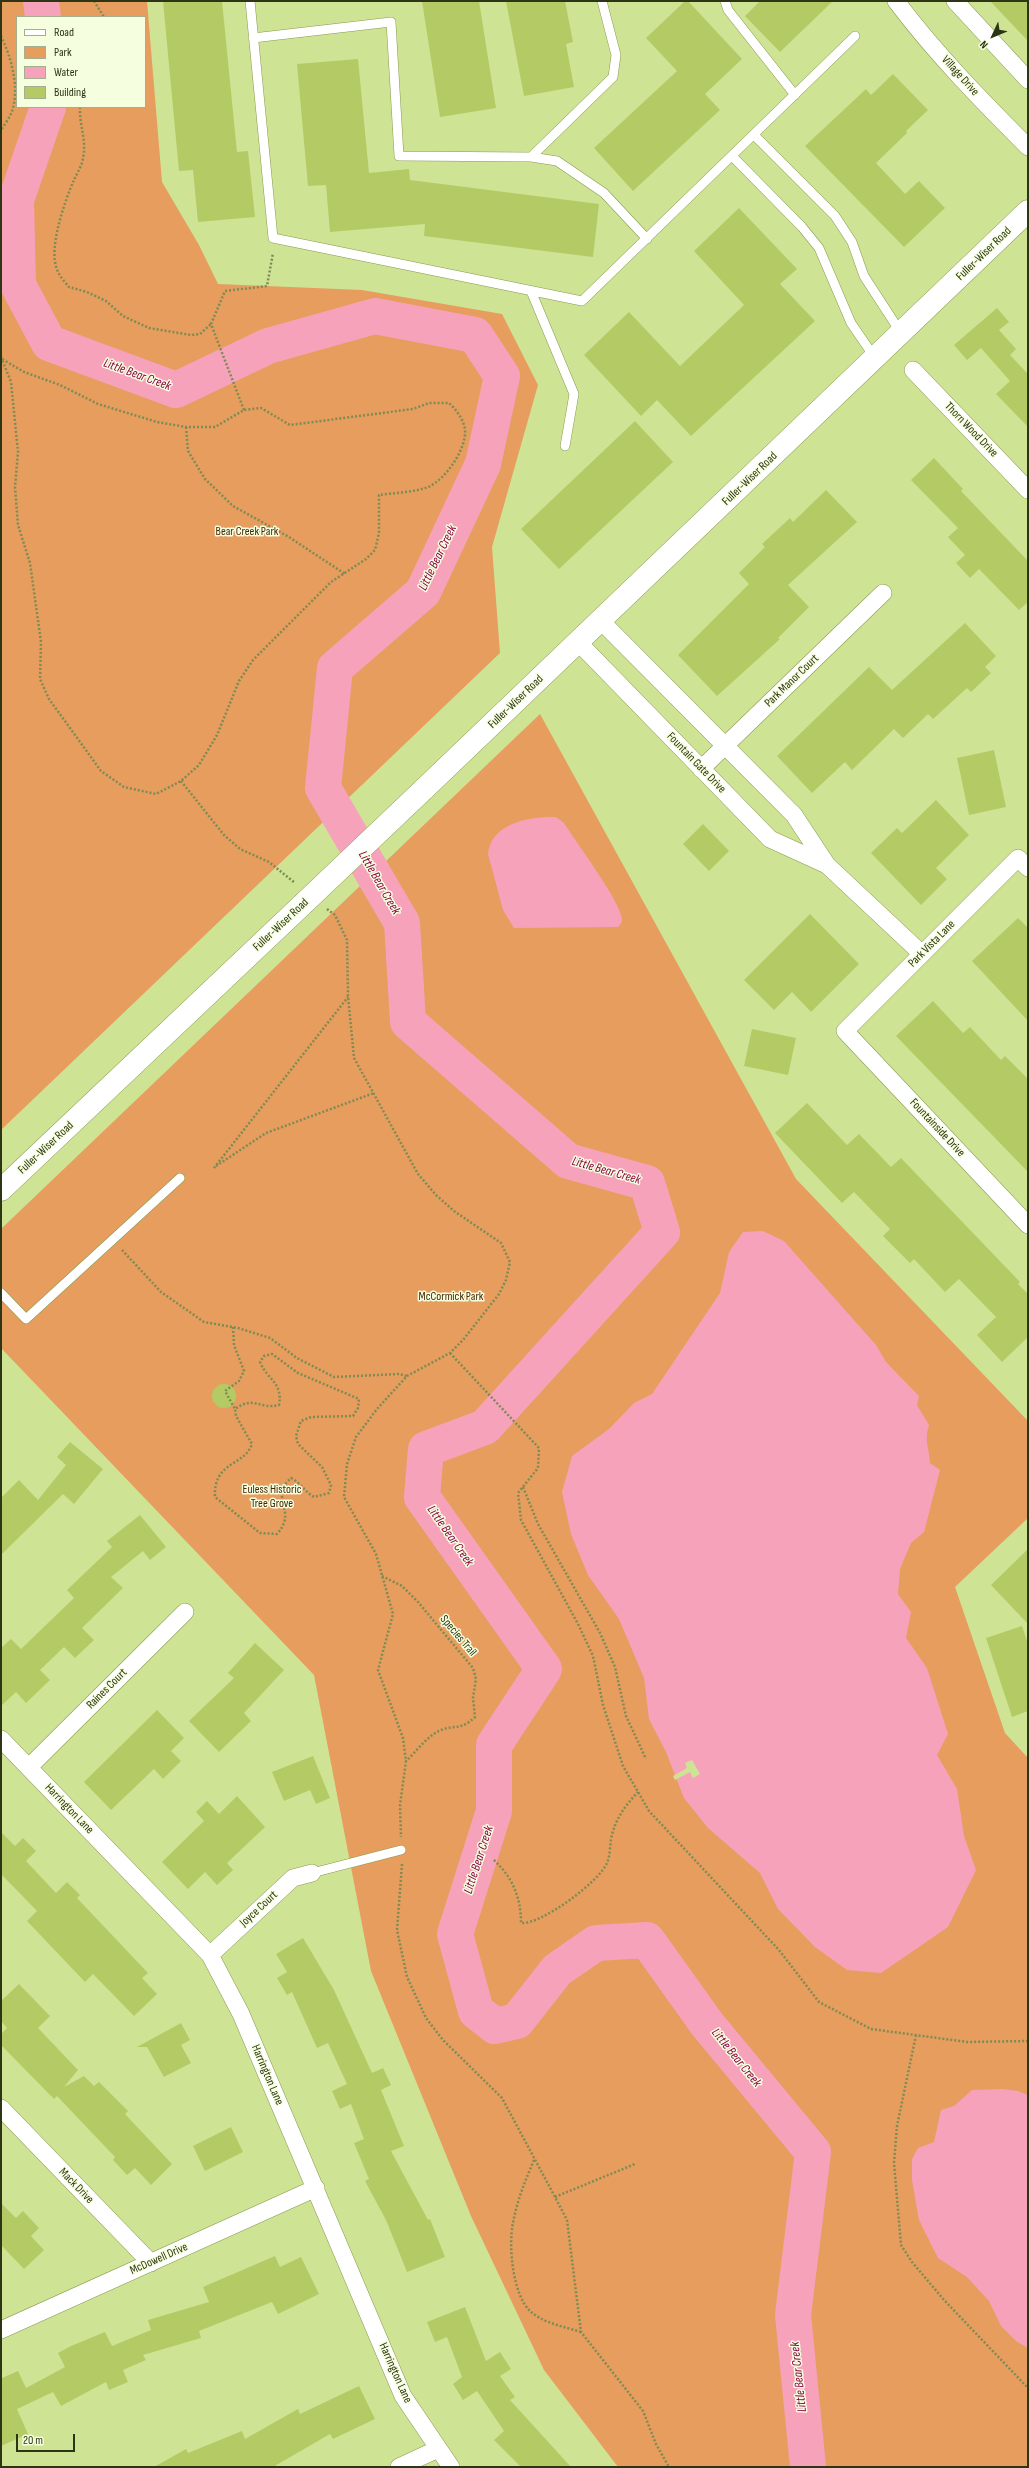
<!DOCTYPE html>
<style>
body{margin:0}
#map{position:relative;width:1029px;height:2468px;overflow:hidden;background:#cfe394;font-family:"Sofia Sans Condensed",sans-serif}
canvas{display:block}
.frame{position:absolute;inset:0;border:2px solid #2d3515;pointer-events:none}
.legend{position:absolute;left:16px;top:16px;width:130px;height:92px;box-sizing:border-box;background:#f5fedf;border:1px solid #a5ae8e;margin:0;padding:5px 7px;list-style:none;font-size:12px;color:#2d3515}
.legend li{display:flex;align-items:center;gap:8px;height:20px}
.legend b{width:20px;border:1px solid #a5ae8e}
.north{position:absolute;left:973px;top:16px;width:40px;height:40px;-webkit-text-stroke:3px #f5fedf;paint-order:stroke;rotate:226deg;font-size:11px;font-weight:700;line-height:16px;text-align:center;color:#2d3515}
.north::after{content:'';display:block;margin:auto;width:14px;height:18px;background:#2d3515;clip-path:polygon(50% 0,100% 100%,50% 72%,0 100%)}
.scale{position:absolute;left:16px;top:2434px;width:59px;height:18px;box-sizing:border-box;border:2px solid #2d3515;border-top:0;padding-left:5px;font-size:12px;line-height:14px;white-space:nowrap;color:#2d3515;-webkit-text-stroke:3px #f5fedf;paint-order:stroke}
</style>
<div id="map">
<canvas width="1029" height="2468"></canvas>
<div class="frame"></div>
<ul class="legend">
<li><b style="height:5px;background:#fff"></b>Road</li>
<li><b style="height:11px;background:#e79d5e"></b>Park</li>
<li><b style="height:11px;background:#f7a2bb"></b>Water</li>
<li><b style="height:11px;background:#b4cb65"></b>Building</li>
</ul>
<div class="north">N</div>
<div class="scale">20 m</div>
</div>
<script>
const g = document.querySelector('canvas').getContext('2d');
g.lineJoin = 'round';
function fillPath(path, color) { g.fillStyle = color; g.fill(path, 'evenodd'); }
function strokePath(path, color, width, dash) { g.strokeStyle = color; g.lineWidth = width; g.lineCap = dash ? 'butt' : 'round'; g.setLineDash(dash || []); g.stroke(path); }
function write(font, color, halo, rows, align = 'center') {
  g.font = font + ' "Sofia Sans Condensed",sans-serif'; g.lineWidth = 3; g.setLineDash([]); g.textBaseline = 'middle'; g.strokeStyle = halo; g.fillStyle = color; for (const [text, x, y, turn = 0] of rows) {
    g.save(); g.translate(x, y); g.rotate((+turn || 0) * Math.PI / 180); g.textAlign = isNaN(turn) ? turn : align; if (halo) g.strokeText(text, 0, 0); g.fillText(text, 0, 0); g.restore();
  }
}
fillPath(new Path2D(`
 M1,1H147L162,182L199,245L218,284L362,290L502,314L538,385L492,547L500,653L1,1130ZM17,17H145V107H17Z
 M540,714L796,1179L1028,1421V1518L955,1587L1005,1733L1028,1758V2467H618L544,2370L471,2216L371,1971L314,1675L1,1348V1229Z`), '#e79d5e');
fillPath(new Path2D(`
 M556,817L564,823C575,841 621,902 622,919C622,922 621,924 618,927L514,928L503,910L488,854C491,823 530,816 556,817Z
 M763,1231L784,1241L876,1345L886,1362L919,1396L917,1405L929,1425C924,1442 929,1446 930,1463L940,1470L924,1532L911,1543L900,1569L898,1594L911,1612L906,1638L927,1668L948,1734L937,1755L957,1789L964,1836L976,1870L948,1927L881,1973L847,1970L815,1947L778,1909L760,1873L708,1828L684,1798L666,1752L649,1719L644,1678L619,1619L588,1575L571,1534L562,1492L572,1456L609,1429L634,1403L652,1394L720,1293L729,1252L743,1232Z
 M1002,2089L1018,2091L1028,2095V2348L1016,2341L1001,2326L989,2301L967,2277L938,2258L919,2220L912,2180V2159L918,2148L934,2142L941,2110L954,2106L972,2090Z`), '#f7a2bb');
fillPath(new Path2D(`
 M692,1760L700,1774L693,1778L690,1772L675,1780L673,1776L687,1768L685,1763Z`), '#cfe394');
strokePath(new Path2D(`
 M41,1L43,17
 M48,107L16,200L18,285L49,343L176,390L268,346L375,316L475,335L502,376L483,464L423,592L335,668L323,788L402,923L408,1022L568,1161L647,1183L662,1232L485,1427L426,1449L422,1497L544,1669L494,1745V1811L455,1934L476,2011L495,2026L517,2021L557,1970L596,1943L647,1940L707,2024L813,2152L793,2315L808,2467`), '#f7a2bb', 36);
fillPath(new Path2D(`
 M163,1H222L237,152L248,151L255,217L198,222L193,170L179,171Z
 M422,1H479L496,108L440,117Z
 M506,1H565L573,42L566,44L574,87L524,96Z
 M685,1H688L742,59L705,94L720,110L633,191L594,148L677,71L646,38Z
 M760,1H833L780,52L745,16Z
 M990,1H1028V41Z
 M358,59L369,173L409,169L410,180L599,204L593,257L424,236L425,224L330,232L326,185L308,186L297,64Z
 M893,74L928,110L906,131L907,133L876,163L905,194L919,181L945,208L904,247L805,146L866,89L871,95Z
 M739,208L797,269L780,284L815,321L691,436L657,400L641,416L584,355L629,312L680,366L744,305L694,251Z
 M997,308L1009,322L999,330L1016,349L1010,355L1028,374V427L996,394L1010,381L981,348L967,360L954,345Z
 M635,421L673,462L559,569L521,529Z
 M934,458L963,489L961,491L1028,561V602L1019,610L979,569L970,578L956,563L965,555L948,537L958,528L911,480Z
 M826,490L857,522L788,585L809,607L778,638L780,639L717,696L678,655L749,584L739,573L765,547L762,544L790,518L793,522Z
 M965,623L996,656L985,667L991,673L971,692L967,688L933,719L928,714L903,738L894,729L852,770L845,762L812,793L777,756L869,667L892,690Z
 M994,750L1006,807L969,815L957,758Z
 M936,800L969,835L936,868L947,879L921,905L871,853L897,828L902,833Z
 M703,824L729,851L709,871L683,844Z
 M810,914L859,964L811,1012L792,992L774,1010L744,980Z
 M1018,918L1028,928V1021L972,961Z
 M933,1001L963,1033L970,1027L1001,1060L1005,1056L1028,1079V1172L896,1036Z
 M752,1029L796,1038L788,1075L744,1066Z
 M807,1103L847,1145L859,1134L891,1167L901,1158L1020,1282L1018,1284L1028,1294V1337L1002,1362L977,1335L996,1317L959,1279L945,1292L914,1259L910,1263L883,1236L890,1229L854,1192L842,1203L775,1133Z
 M212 1396a12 12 0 1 1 24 0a12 12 0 1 1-24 0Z
 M70,1442L103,1469L74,1504L63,1494L1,1555V1498L19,1480L38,1500L66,1465L57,1457Z
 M140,1515L166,1547L150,1560L143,1551L111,1577L123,1588L82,1628L94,1640L75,1658L64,1647L40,1670L50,1680L26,1703L16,1692L1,1706V1648L11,1639L21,1649L74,1598L67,1590L112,1547L107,1541Z
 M1028,1549V1624L991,1585Z
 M1022,1626L1028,1644V1711L1012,1717L986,1638Z
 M255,1643L284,1670L244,1713L251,1721L219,1752L189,1721L234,1678L228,1673Z
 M157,1710L184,1738L171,1751L181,1761L163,1779L154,1769L111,1810L84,1782Z
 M313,1756L330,1798L316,1804L310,1790L284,1801L272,1772Z
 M237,1796L265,1827L227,1863L233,1870L217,1885L205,1872L188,1889L162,1862L204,1821L196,1812L207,1801L219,1814Z
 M1,1832L15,1846L23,1838L36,1851L26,1861L56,1893L67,1882L80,1895L77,1898L148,1973L142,1978L157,1994L134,2016L93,1974L85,1982L27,1921L37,1911L1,1874Z
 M303,1938L334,1990L372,2073L383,2068L391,2085L381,2090L404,2146L391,2151L428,2220L430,2219L445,2257L407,2272L386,2220L365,2181L369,2179L354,2143L364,2139L351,2104L340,2109L332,2091L347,2084L328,2043L317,2048L292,1992L287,1995L277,1978L287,1972L276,1954Z
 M19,1984L50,2016L38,2028L78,2070L64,2087L84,2076L94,2086L99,2082L128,2111L125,2114L172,2164L151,2185L135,2168L127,2175L113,2160L115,2157L57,2096L54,2099L1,2045V2034L7,2028L1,2021V2001Z
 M181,2023L190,2040L181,2045L191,2063L164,2077L147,2047H137Z
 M231,2127L243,2152L205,2171L193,2146Z
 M1,2203L16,2218L23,2211L39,2228L31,2236L44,2250L24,2269L1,2245Z
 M275,2256L280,2267L301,2257L319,2294L278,2314L272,2302L199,2331L201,2338L143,2355L146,2360L123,2370L128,2382L109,2390L106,2382L61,2406L53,2392L17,2409L28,2434L1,2446V2375L2,2378L18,2371L26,2388L65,2367L58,2353L71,2346L105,2332L112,2346L151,2330L148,2320L209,2302L203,2287Z
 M465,2307L486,2361L500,2352L511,2369L500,2376L515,2397L510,2400L571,2467H521L494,2440L504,2431L477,2391L463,2400L453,2384L462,2377L447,2337L435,2342L427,2322Z
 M359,2386L375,2419L333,2439L330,2434L273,2467H154L186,2449L188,2453L242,2431L245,2439L298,2409L300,2414Z`), '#b4cb65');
const lane = new Path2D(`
 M250,1L273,238L582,301L855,36
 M725,1L728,10L795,95
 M253,38L391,22L399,156L531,157L613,77L616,55L602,1
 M754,135L835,216L852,242L864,276L901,333
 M732,156L802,227L819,248L851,323L875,358
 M531,157L557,161L604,193L647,239
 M531,291L574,394L565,446
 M1,1293L26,1319L180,1178
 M312,1873L401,1850`);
const street = new Path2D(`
 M896,1C935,53 982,101 1028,147
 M955,1L1028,80
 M913,370L1028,490
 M601,621L794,815L827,865L922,954
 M578,642L770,839L827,865
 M701,769L883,593
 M1028,868L1018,858L845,1031L1028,1225
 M1,1739L210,1955L241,2014L403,2396L451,2467
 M29,1767L185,1612
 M210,1955L293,1878L312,1873
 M1,2108L151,2263
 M1,2330L316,2188
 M399,2467L438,2449`);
const secondary = new Path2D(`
 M423,790L1028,211
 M1,1190L302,905`);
strokePath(lane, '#889a4e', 10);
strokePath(street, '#889a4e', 18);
strokePath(secondary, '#889a4e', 23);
strokePath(new Path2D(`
 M94,1L104,17
 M1,36C11,57 19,85 13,108C11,116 5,124 1,130
 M80,107C79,125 87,140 83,158C82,166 77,173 74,180C65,200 48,249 57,269C59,276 65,282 69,287L87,292L106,301L123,316L149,328L191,335L200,334L211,324
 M1,357L11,382L18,452L15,487L18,525L30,563L41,642L40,679L49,699L101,771L124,787L156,794L181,781L199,765L217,735L239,681L253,660L331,582L366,559L375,550L379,533V495C393,493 416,492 428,487C445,480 467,449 465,429C463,419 456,409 449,403H429L413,409L290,425L261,408L244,410L215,427H186L157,422L98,404L60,385L24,372L2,359
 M244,410L211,324L225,291L267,286L273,253
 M186,427L188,451L205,479L233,506L289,537L345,574
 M181,781L224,835L240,849L269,862L295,883
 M327,909L335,915L347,940L348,996L354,1058L418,1174L436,1195L454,1211L501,1243L510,1262L506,1280L499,1294L463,1340L450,1353L407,1376L377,1409L356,1437L347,1464L344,1497L376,1554L393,1614L378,1670L403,1738L406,1761L400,1805L401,1837
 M216,1166L266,1133L374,1093
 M214,1168L348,997
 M122,1250L161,1292L204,1322L238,1328L270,1338L297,1358L334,1377L399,1374L407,1376
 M233,1327L234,1345L244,1371L239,1381L225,1391L235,1409C254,1395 260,1410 279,1405C283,1382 268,1381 260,1362L264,1356L272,1354L298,1373L359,1399L358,1408L353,1416L311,1417L301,1421L296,1436L298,1444L322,1467L331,1485L329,1493L314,1497C305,1492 301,1483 291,1478L281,1488C282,1508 292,1517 277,1534L260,1533L215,1497C213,1461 245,1466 252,1444L236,1416L235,1409
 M450,1353L539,1448L538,1468L518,1493L521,1520L578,1624L593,1656L603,1705L623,1766L649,1811L779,1950L819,2002L871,2029L967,2042L1028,2041
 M523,1487L538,1524L600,1633L615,1667L626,1716L646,1759
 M382,1576L402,1586L418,1602L473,1668L476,1679L473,1698L475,1717C460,1731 457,1724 441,1730C428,1735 416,1752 406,1761
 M494,1860C513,1878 521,1898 521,1923C541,1925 599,1882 607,1863C610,1856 610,1846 611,1839C615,1819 625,1806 638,1792
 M402,1864L397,1930L407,1977L426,2018L443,2040L502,2098L555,2197L567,2220L581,2332L643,2411L656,2444L669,2467
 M916,2035L897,2126L894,2163L901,2245L912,2262L944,2300L1028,2388
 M534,2160C525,2181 517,2201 513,2223C508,2246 513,2295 530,2311C543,2323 565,2327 581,2332
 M555,2197L635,2164`), '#7d8b54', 2.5, [2, 2]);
strokePath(lane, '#fff', 9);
strokePath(street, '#fff', 17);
strokePath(secondary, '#fff', 22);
const secondaryBridge = new Path2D(`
 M302,905L423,790`);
strokePath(secondaryBridge, '#889a4e', 23, []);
strokePath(secondaryBridge, '#fff', 22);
write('12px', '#2d3515', '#f5fedf', [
 ["Village Drive",960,76,48],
 ["Fuller-Wiser Road",984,254,-44],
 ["Thorn Wood Drive",971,430,46],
 ["Fuller-Wiser Road",750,479,-44],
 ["Park Manor Court",792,681,-44],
 ["Fuller-Wiser Road",516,702,-44],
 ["Fountain Gate Drive",696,763,46],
 ["Fuller-Wiser Road",281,925,-43],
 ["Park Vista Lane",932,944,-45],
 ["Fountainside Drive",937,1128,47],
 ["Fuller-Wiser Road",46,1148,-43],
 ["Species Trail",458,1636,50],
 ["Raines Court",107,1689,-45],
 ["Harrington Lane",69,1809,46],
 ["Joyce Court",259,1909,-43],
 ["Harrington Lane",267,2075,67],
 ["Mack Drive",76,2186,46],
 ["McDowell Drive",159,2259,-24],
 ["Harrington Lane",395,2373,66]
]);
write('12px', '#462506', '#f5fedf', [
 ["Bear Creek Park",247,532],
 ["McCormick Park",451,1297],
 ["Euless Historic",272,1490],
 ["Tree Grove",272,1504]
]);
write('italic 13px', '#880546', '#f5fedf', [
 ["Little Bear Creek",137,375,20],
 ["Little Bear Creek",438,558,-64],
 ["Little Bear Creek",379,883,60],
 ["Little Bear Creek",606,1171,16],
 ["Little Bear Creek",450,1536,55],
 ["Little Bear Creek",479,1860,-72],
 ["Little Bear Creek",736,2058,51],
 ["Little Bear Creek",799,2377,-96]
]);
</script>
